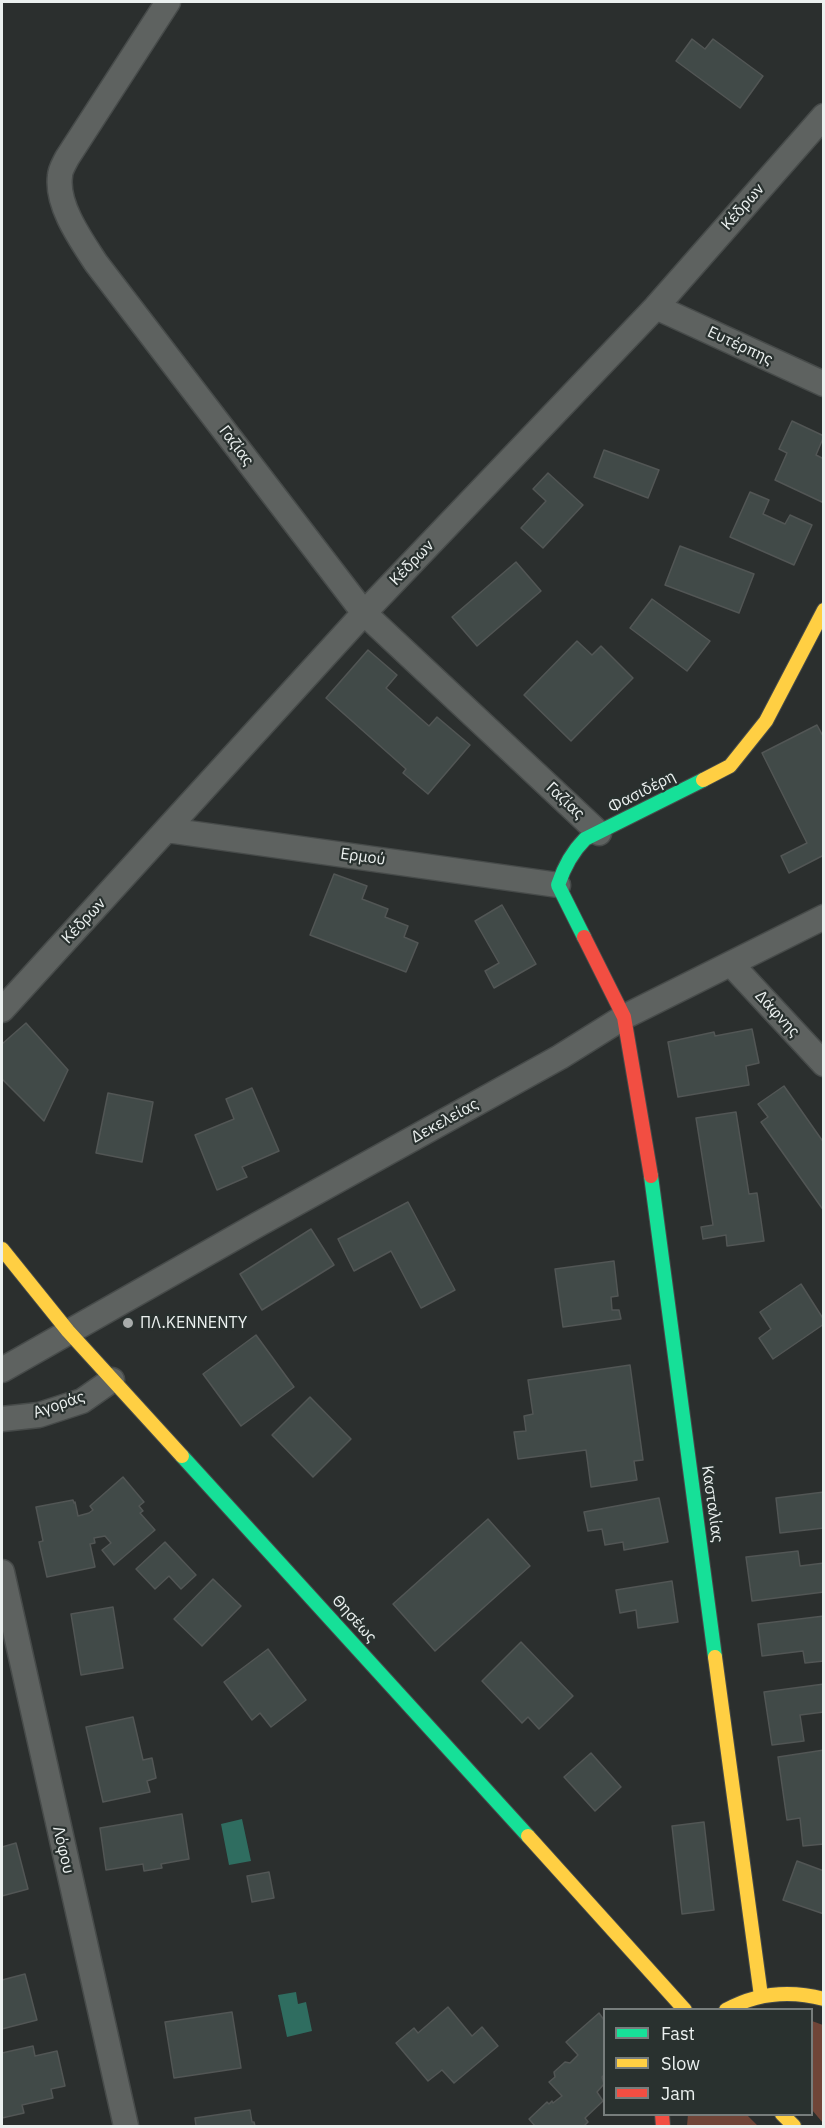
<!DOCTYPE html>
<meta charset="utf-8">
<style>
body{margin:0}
#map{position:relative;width:825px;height:2128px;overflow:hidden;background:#2b2f2e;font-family:"IBM Plex Sans",sans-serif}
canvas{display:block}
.frame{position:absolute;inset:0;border:3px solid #ebf0ef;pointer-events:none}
.legend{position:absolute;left:603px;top:2008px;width:210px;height:108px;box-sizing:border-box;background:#29312f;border:2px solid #777d7c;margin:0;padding:8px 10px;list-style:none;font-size:18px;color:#ebf0ef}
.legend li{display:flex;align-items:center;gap:12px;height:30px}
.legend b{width:30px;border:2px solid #777d7c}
</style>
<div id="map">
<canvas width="825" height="2128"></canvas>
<div class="frame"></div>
<ul class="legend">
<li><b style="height:8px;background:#16e098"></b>Fast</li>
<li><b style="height:8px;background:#ffcf43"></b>Slow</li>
<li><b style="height:8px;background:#f24e42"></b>Jam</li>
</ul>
</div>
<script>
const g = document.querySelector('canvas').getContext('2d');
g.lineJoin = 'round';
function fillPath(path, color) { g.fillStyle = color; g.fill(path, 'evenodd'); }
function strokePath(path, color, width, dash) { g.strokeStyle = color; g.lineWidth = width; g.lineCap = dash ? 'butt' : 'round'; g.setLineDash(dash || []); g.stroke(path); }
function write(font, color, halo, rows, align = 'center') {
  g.font = font + ' "IBM Plex Sans",sans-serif'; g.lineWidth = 4.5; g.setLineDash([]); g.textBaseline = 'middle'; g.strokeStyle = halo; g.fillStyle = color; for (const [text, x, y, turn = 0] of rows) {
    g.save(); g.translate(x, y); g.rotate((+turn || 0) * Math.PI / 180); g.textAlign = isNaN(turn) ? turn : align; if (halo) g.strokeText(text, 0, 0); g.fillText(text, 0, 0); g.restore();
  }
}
fillPath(new Path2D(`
 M812,2021L823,2025V2123L812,2110Z
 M688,2114L747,2115L758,2126H687Z`), '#704538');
fillPath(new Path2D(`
 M242,1819L251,1861L229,1865L221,1824Z
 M296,1992L298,2004L306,2002L312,2031L287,2037L278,1995Z`), '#2f6d60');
const building = new Path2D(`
 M692,39L705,49L713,39L763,76L740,108L676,61Z
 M792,421L824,436L816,455L824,459V503L775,480L787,453L779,449Z
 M604,450L659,470L648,498L594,477Z
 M548,473L583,505L543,548L521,528L546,501L533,489Z
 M750,492L769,500L763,514L785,524L790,515L812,525L794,565L730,537Z
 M680,546L754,574L739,613L665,585Z
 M516,562L541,591L477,646L452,617Z
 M652,599L710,641L687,671L630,628Z
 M577,641L592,655L601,646L633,678L571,741L524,695Z
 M368,650L397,675L386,688L429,726L437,717L470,745L428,794L403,773L406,769L326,698Z
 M817,725L824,738V855L789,873L781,856L807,843L762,753Z
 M334,874L367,886L362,899L388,909L385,917L408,926L404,937L418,943L406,972L310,935Z
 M502,905L536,964L494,988L485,971L499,963L475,921Z
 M26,1023L68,1070L44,1121L2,1079V1044Z
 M752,1029L759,1063L746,1066L749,1085L678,1097L668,1042L714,1032L715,1036Z
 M784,1086L824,1143V1211L761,1122L768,1117L758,1104Z
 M252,1088L279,1151L242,1167L247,1177L217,1190L195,1135L234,1119L226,1099Z
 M108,1093L153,1102L142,1162L96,1153Z
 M736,1112L749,1194L757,1193L764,1241L727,1246L726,1235L703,1239L701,1227L713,1225L696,1118Z
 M408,1202L455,1290L421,1308L391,1251L354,1271L338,1239Z
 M311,1229L334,1265L262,1310L240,1274Z
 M614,1261L618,1296L611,1297L612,1310H619L621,1319L563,1327L555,1269Z
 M801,1284L824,1320V1324L773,1359L759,1338L771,1329L760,1312Z
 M256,1335L294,1387L241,1426L203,1374Z
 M630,1365L643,1460L634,1461L637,1480L591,1487L586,1450L518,1459L514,1432L526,1431L524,1416L533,1414L528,1380Z
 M310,1397L351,1439L313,1477L272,1435Z
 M123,1477L144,1502L139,1506L143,1511L140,1513L155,1530L114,1565L102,1550L111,1543L105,1536L94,1538L95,1543L90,1544L95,1567L47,1577L39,1542L43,1541L36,1507L73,1500L74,1503L75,1502L78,1516L89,1513L93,1510L90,1506Z
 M824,1492V1528L780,1533L776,1498Z
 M659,1498L668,1542L624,1550L623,1542L605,1545L602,1529L588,1531L584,1512Z
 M488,1519L530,1566L435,1651L393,1604Z
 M165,1542L196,1575L181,1589L169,1576L155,1589L136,1569Z
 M798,1551L800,1566L824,1563V1592L752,1601L746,1557Z
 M213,1579L241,1606L202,1646L174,1619Z
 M672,1581L678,1622L638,1628L636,1610L620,1613L616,1590Z
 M113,1607L123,1668L81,1675L71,1614Z
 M824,1616V1661L805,1663L803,1651L762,1656L758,1624Z
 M521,1642L573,1696L539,1729L528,1717L522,1723L482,1681Z
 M268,1649L306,1700L271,1727L260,1713L252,1720L224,1682Z
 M824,1684V1712L800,1715L804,1741L772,1745L764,1692Z
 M133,1717L143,1760L152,1758L156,1778L147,1781L150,1792L103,1802L86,1727Z
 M824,1750V1844L803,1846L800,1818L787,1820L778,1757Z
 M591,1753L621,1787L595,1811L564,1777Z
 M182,1814L189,1859L161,1864L162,1868L144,1871L143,1864L106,1870L100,1828Z
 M704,1822L714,1910L682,1914L672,1826Z
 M16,1843L28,1889L2,1896V1847Z
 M797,1861L824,1871V1914L783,1900Z
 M269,1872L274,1898L252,1902L247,1876Z
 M25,1974L37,2020L2,2029V1980Z
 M448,2007L472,2036L482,2027L498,2046L454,2083L442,2070L428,2081L396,2043L414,2028L418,2033Z
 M232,2012L241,2068L174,2078L165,2022Z
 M599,2013L604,2020V2075L602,2077L604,2084L597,2092L603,2101L585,2118L588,2122L584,2126H535L529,2119L547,2102L549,2104L552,2101L553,2103L562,2096L549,2082L555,2077L554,2072L565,2062L570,2063L578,2055L566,2042Z
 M33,2046L35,2056L57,2051L65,2086L51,2089L53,2098L22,2105L24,2113L2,2118V2053Z
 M250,2110L252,2122H254L255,2126H196L195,2118Z`);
fillPath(building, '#414a48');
strokePath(building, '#525655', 1.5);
const street = new Path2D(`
 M168,2L67,158C64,164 60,170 60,176C56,205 81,240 96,263L364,613L599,833
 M656,307L824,384
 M167,830L558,885
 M731,964L824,1064
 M2,1010L364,613L656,307L824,116
 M2,1370L257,1225L560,1057L624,1017L824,917
 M2,1419L39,1415L82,1401L112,1380
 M2,1572L126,2126`);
const fast = new Path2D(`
 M584,937L558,885C564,867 572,852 585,839L703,780
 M651,1176L715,1657
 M182,1456L528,1836`);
const slow = new Path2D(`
 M703,780L730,766L766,721L824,610
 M2,1249L68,1331L182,1456
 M715,1657L761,1996
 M528,1836L685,2010
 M726,2010C757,1993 790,1990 824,1999
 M782,2114L794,2126`);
const jam = new Path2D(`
 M584,937L624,1017L651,1176
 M662,2114L663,2126`);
strokePath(street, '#474b4a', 27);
strokePath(fast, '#474b4a', 16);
strokePath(slow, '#474b4a', 16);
strokePath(jam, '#474b4a', 16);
strokePath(street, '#5e6260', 24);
strokePath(fast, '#16e098', 14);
strokePath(slow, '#ffcf43', 14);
strokePath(jam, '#f24e42', 14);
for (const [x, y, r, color] of [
 [128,1323,6,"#a8acab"]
]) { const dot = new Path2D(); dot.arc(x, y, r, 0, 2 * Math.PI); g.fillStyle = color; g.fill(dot); strokePath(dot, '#29312f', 2); }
write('16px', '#ebf0ef', '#29312f', [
 ["Κέδρων",743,207,-49],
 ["Ευτέρπης",740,346,25],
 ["Γαζίας",236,446,53],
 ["Κέδρων",412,563,-46],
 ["Φασιδέρη",642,792,-27],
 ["Γαζίας",565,801,43],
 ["Ερμού",363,857,8],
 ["Κέδρων",84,921,-47],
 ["Δάφνης",777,1014,47],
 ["Δεκελείας",445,1121,-29],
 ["Αγοράς",59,1405,-19],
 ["Κασταλίας",712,1504,82],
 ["Θησέως",354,1619,48],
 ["Λόφου",63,1850,77]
]);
write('16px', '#ebf0ef', '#29312f', [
 ["ΠΛ.ΚΕΝΝΕΝΤΥ",140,1323]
], 'left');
</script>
